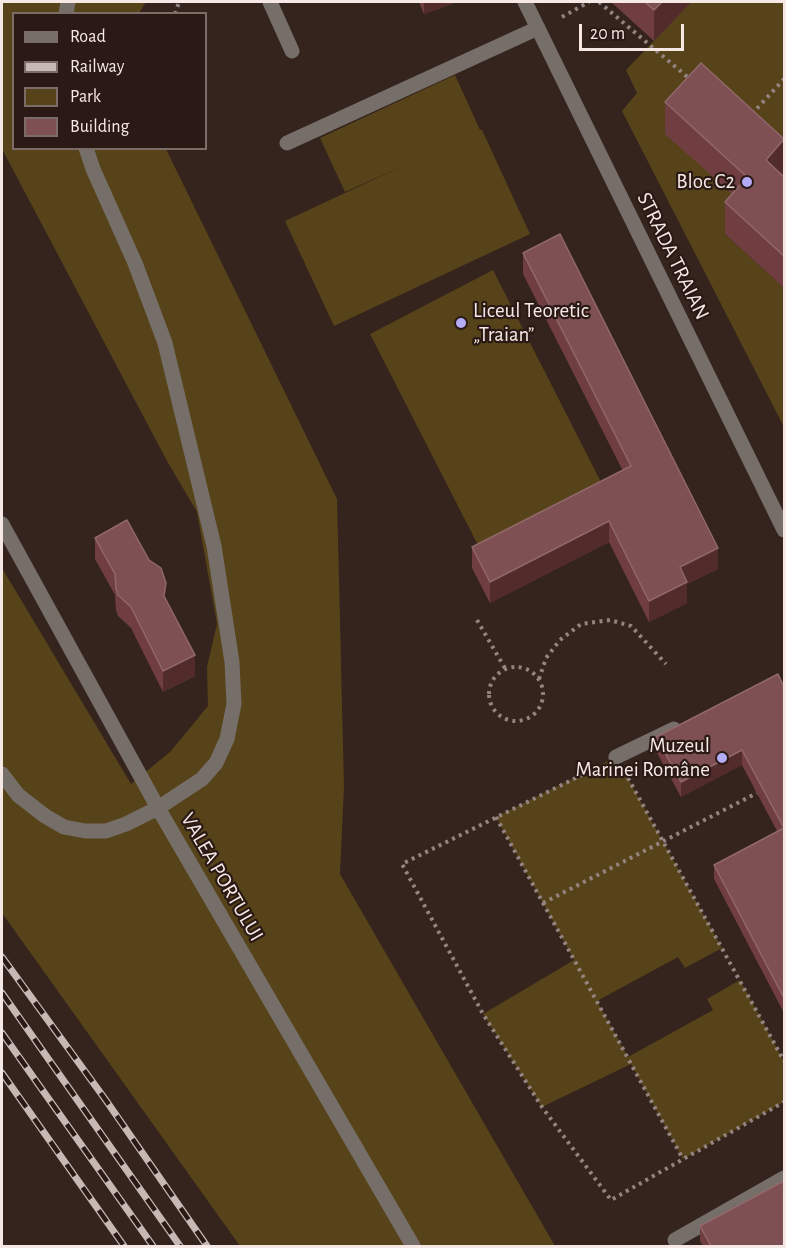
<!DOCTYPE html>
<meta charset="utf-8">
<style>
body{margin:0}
#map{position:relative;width:786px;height:1248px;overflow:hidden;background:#35231d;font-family:"Alegreya Sans",sans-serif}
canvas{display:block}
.frame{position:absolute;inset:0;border:3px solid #f6e9e5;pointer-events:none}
.legend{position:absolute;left:12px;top:12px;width:195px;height:138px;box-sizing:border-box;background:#2a1914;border:2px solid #7c6c68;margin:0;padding:8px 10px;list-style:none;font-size:18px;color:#f6e9e5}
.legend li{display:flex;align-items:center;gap:12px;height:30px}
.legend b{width:30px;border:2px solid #7c6c68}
.scale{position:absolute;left:579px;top:24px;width:105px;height:27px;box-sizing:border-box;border:3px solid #f6e9e5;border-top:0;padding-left:8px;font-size:18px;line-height:21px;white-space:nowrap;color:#f6e9e5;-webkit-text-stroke:4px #2a1914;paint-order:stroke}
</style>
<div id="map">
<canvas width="786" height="1248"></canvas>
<div class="frame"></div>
<ul class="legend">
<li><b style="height:8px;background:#766f69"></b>Road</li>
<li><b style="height:8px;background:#c6b8b3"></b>Railway</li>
<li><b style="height:16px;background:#574319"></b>Park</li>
<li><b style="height:16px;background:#7e5053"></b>Building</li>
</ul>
<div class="scale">20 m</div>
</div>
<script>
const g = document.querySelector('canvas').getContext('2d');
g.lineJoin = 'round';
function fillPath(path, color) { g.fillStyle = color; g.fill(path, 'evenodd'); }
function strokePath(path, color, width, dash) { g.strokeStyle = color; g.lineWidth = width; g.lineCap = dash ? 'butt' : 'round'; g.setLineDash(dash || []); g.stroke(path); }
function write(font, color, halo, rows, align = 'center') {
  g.font = font + ' "Alegreya Sans",sans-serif'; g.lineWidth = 4.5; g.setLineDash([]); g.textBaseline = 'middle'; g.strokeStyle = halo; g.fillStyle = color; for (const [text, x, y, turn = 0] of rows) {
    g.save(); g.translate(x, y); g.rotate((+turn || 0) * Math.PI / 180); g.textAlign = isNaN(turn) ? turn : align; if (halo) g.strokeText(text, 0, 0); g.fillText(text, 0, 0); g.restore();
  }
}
fillPath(new Path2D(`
 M2,2H146L139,13L14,14V148L166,149L337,499L344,786L340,874L555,1246H240L2,913V568L131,784L171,751L208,706L207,667L217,624L197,512L167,461L2,149Z
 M691,2H784V171L747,208L725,234L784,288V427L622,111L637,93L626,70Z
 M455,75L480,130H482L530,234L334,326L285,221L405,165L345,192L320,138Z
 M493,270L605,490L482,553L370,334Z
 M616,757L722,948L685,968L678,957L597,1001L628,1057L713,1010L707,999L740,980L784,1061V1102L683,1159L631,1064L542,1107L483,1014L574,960L496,817Z`), '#574319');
strokePath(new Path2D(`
 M599,2L691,80
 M175,14L179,2
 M562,17L589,2
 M752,114L784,79
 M477,620L506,670
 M489 694a27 27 0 1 1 54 0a27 27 0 1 1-54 0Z
 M539,679L546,658L560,640L581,624L610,620L631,626L666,664
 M596,768L402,864L483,1014L542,1107L611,1200L784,1102
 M628,778L784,1061
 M496,817L683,1159
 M543,903L757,793`), '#94847f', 4, [3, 4.5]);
strokePath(new Path2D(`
 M270,2L292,51
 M525,2L784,530
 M66,14L68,2
 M287,143L538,28
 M2,524L158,808L413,1246
 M616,757L674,729
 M2,774L18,795L45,816L64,827L85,831H106L126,824L158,808L202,779L216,763L227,739L234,704L232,662L214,546L165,343L135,263L93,169L86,148
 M675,1240L784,1178`), '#766f69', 15);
const rail = new Path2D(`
 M2,957L105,1099L207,1246
 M2,993L180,1246
 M2,1033L153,1246
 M2,1073L124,1246`);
strokePath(rail, '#c6b8b3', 7);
strokePath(rail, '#2a1914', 4.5, [14]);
fillPath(new Path2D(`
 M419,2H457L424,14Z
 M611,2H691L654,41Z
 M665,102L784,139V171L782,175L784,177V288L725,234V202L732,194L665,134Z
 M523,253L718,569L687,584V603L649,622L609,542L490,603L472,568V547L623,471L523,274Z
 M95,538L149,560L166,600L195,676L163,692L131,628L118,616L116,610L115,595L95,559Z
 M784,687V1013L714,879V865L777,831L742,765L681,797L656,751V737Z
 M700,1226L784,1246H703L700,1241Z`), '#703e41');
fillPath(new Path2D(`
 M424,2H457L424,14Z
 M662,2H691L654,41V10Z
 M784,140V171L766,192V160Z
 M609,521V542L490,603V582Z
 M718,548V569L687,584V603L649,622V601L680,567Z
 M195,655V676L163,692V671Z
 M742,750V765L681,797V782Z`), '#522b2b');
const building = new Path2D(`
 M645,2H662L654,10Z
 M701,63L784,139L766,160L784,177V256L725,202L747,177L665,102Z
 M560,234L718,548L680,567L687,582L649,601L609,521L490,582L472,547L631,466L523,253Z
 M127,520L149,560L161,568L166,583L164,596L195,655L163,671L131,607L118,595L116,589L115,574L95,538Z
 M778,674L784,687V998L714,865L784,828L742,750L681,782L656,737Z
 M784,1181V1246H711L700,1226Z`);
fillPath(building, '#7e5053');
strokePath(building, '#91686a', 1.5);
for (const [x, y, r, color] of [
 [747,182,6,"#b5acf8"],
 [461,323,6,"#b5acf8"],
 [722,758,6,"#b5acf8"]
]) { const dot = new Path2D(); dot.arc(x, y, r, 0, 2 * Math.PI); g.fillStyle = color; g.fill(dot); strokePath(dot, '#2a1914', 2); }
write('21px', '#f6e9e5', '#2a1914', [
 ["Bloc C2",735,182],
 ["Liceul Teoretic",473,311,"left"],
 ["„Traian”",473,335,"left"],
 ["Muzeul",710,746],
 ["Marinei Române",710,770]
], 'right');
write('21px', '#f6e9e5', '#2a1914', [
 ["STRADA TRAIAN",673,256,64],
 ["VALEA PORTULUI",222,877,60]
]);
</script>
